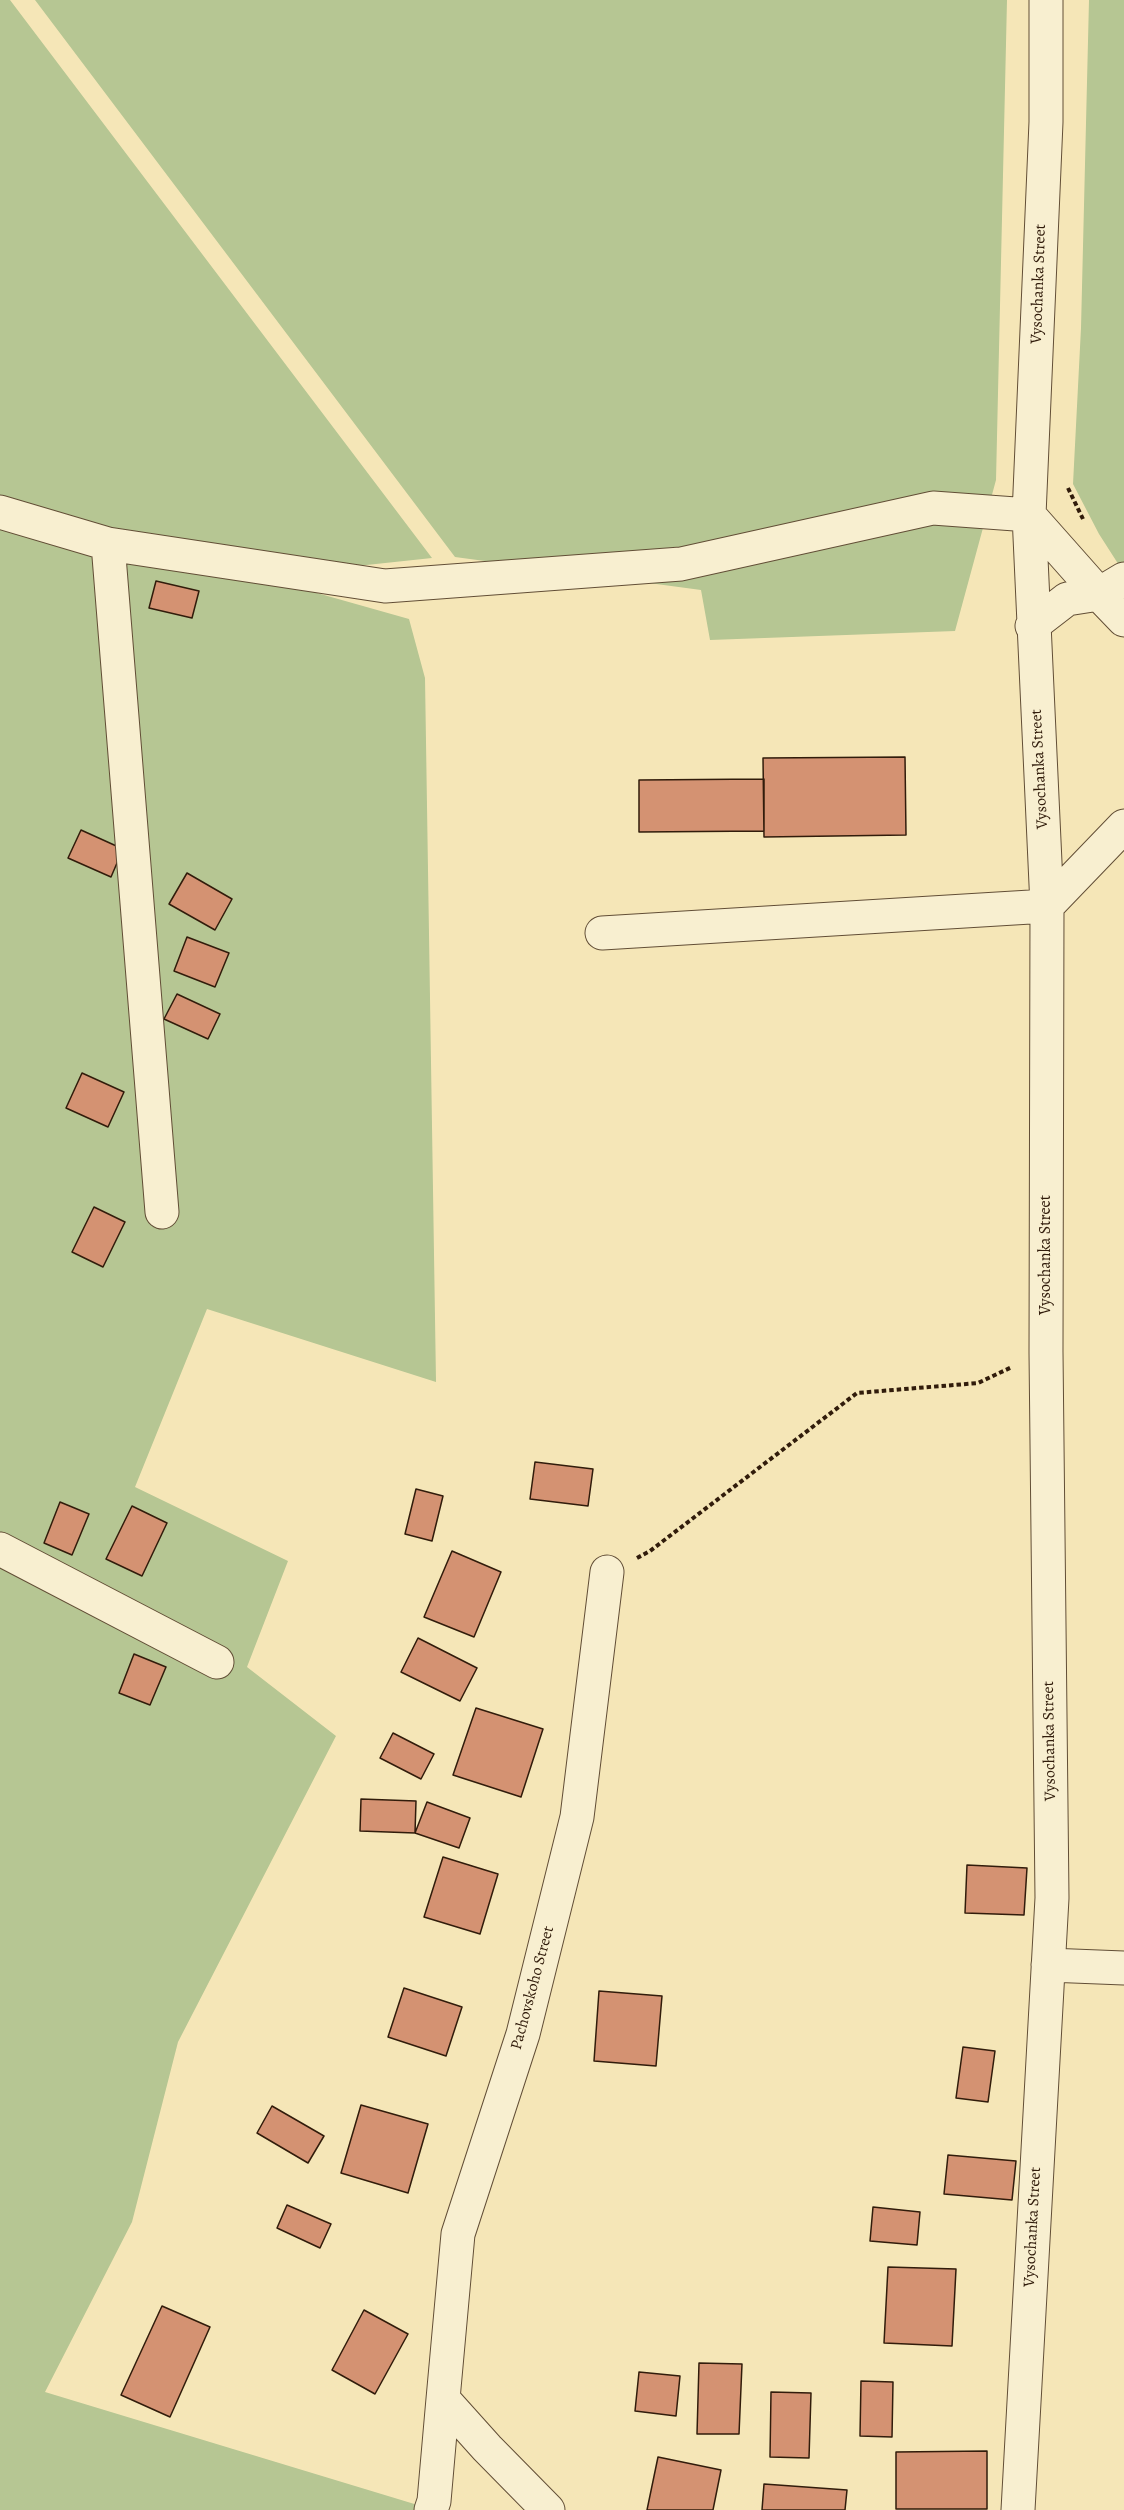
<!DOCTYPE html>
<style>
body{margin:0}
canvas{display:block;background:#f5e6b7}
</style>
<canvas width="1124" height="2510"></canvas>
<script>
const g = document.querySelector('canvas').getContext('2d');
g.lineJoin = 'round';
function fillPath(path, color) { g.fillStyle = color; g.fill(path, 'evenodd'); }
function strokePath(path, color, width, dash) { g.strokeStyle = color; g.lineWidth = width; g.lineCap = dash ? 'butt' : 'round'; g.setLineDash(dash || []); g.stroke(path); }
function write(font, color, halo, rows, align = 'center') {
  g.font = font + ' Alegreya,serif'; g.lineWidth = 5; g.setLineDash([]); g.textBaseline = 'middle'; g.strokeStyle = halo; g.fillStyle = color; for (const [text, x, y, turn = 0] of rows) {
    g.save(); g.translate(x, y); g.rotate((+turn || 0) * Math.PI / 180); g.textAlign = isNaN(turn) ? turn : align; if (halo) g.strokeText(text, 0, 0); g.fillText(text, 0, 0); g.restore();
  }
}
fillPath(new Path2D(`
 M0,0H10L432,558L329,569L115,536L409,619L425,678L436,1382L207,1309L135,1487L288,1561L247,1667L336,1736L178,2042L132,2222L45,2392L421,2506L420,2510H0Z
 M35,0H1007L996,480L955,631L710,640L701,590L455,557Z
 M1089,0H1124V573L1099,534L1073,484L1081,328Z`), '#b6c693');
const building = new Path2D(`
 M156,581L199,591L192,618L149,608Z
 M905,757L906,835L764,837L763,758Z
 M764,779V831L639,832V780Z
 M81,830L123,849L111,877L68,858Z
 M187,873L232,899L215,930L169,904Z
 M187,937L229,953L215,987L174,971Z
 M177,994L220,1014L208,1039L164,1019Z
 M82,1073L124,1092L108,1127L66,1108Z
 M94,1207L125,1222L103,1267L72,1252Z
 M535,1462L593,1469L588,1506L530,1499Z
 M416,1489L443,1496L432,1541L405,1534Z
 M60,1502L89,1514L72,1555L44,1543Z
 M132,1506L167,1523L142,1576L106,1559Z
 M452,1551L501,1572L474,1637L424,1617Z
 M418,1638L477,1668L460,1701L401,1672Z
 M134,1654L166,1667L150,1705L119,1693Z
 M476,1708L543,1729L521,1797L453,1775Z
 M393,1733L434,1754L421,1779L380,1758Z
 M361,1799L416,1801L415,1833L360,1831Z
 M427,1802L470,1818L459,1848L415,1833Z
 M443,1857L498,1874L480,1934L424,1917Z
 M967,1865L1027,1868L1024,1915L965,1913Z
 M404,1988L462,2007L446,2056L388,2037Z
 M599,1991L662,1996L656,2066L594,2061Z
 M963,2047L995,2051L988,2102L956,2098Z
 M361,2105L428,2124L408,2193L341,2173Z
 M272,2106L324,2136L308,2163L257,2133Z
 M948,2155L1016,2161L1012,2200L944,2194Z
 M287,2205L331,2224L320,2248L277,2228Z
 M873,2207L920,2212L917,2245L870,2241Z
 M888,2267L956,2269L952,2346L884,2343Z
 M162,2306L210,2327L170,2417L121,2395Z
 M364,2310L408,2334L375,2394L332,2370Z
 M699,2363L742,2364L739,2434H697Z
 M639,2372L680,2376L676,2416L635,2411Z
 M861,2381L893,2382L892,2437L860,2436Z
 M771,2392L811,2393L809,2458L770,2457Z
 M987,2451V2509H896V2452Z
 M658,2457L721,2470L713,2510H647Z
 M764,2484L847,2490L845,2510H762Z`);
fillPath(building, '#d49272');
strokePath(building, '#311c0b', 1.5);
const minor = new Path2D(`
 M0,512L108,544L385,586L681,564L933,508L1029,515L1099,594L1124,579
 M108,544L162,1212
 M1032,626L1067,599L1099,594L1124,620
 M602,933L1047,906L1124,826
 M0,1549L217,1662
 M1048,1965L1124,1968
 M431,2510L434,2501L443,2399
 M548,2510L487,2448L443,2399L458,2234L523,2034L577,1817L607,1572
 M1018,2510L1052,1898L1046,1352L1047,906L1029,515L1046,122V0`);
strokePath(minor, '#624e36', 35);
strokePath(new Path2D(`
 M1068,488L1083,519
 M637,1558L650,1551L857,1393L978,1383L1012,1367`), '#311c0b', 4, [4.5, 3]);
strokePath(minor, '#f8efd0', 33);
write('16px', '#311c0b', '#f8efd0', [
 ["Vysochanka Street",1039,284,-88],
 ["Vysochanka Street",1040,769,-93],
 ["Vysochanka Street",1046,1255,-90],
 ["Vysochanka Street",1050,1741,-91],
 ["Pachovskoho Street",533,1988,-75],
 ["Vysochanka Street",1033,2227,-87]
]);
</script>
